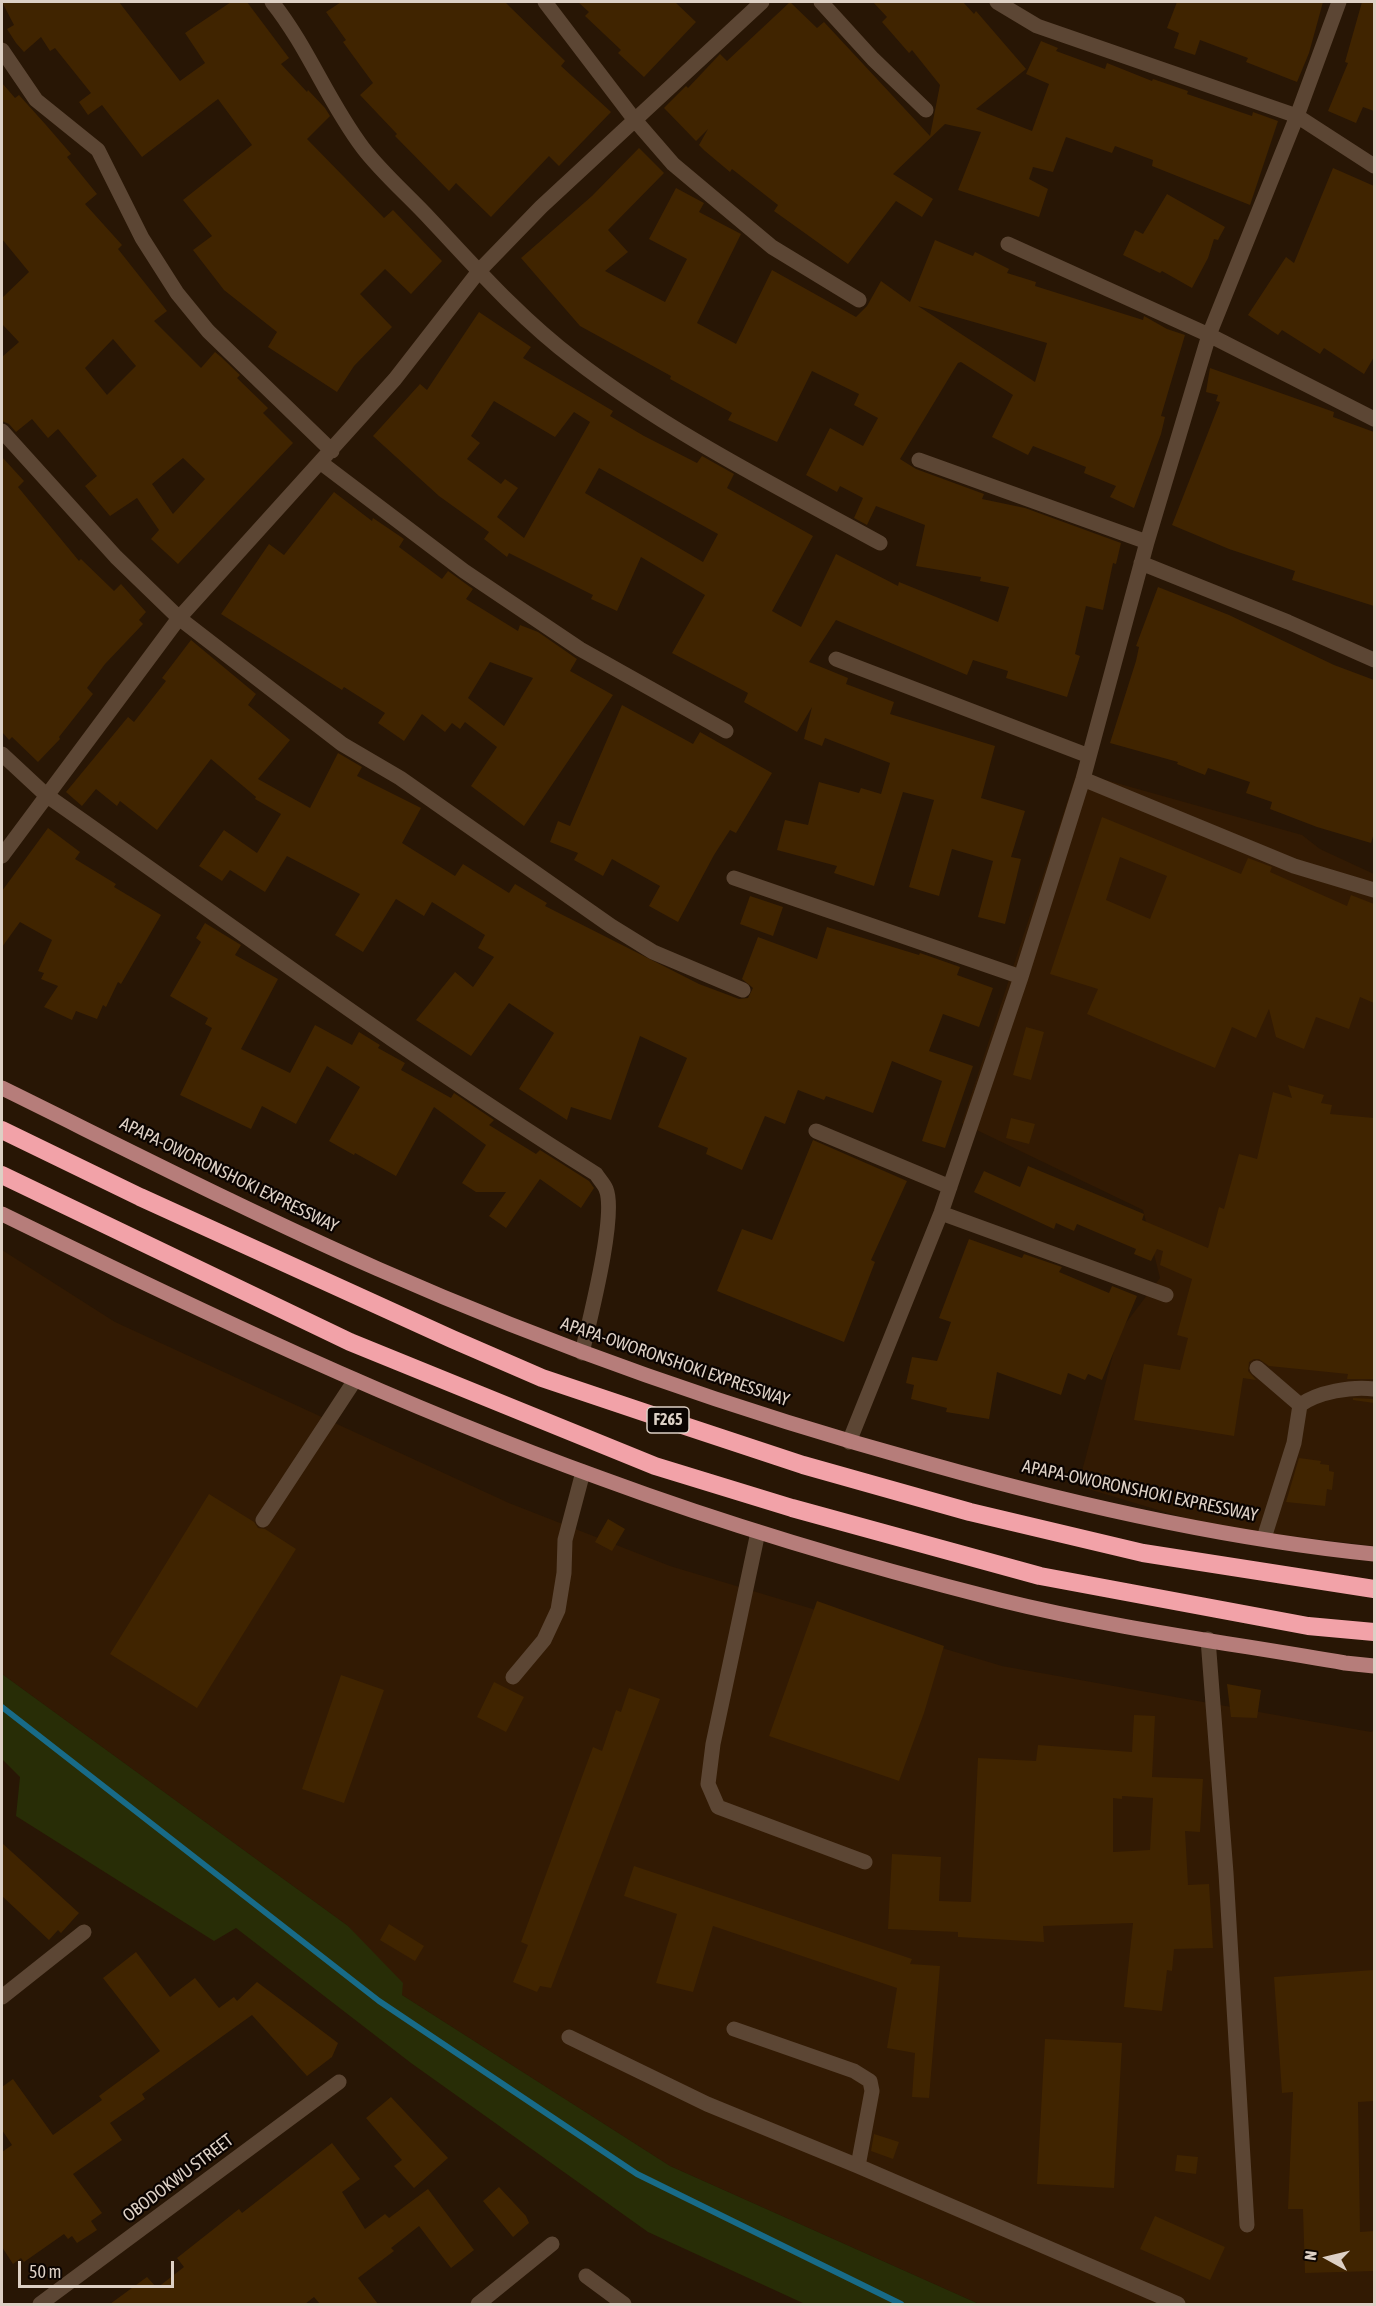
<!DOCTYPE html>
<style>
body{margin:0}
#map{position:relative;width:1376px;height:2306px;overflow:hidden;background:#281605;font-family:"Asap Condensed",sans-serif}
canvas{display:block}
.frame{position:absolute;inset:0;border:3px solid #ddd0c5;pointer-events:none}
.north{position:absolute;left:1298px;top:2228px;width:60px;height:60px;-webkit-text-stroke:4px #0b0401;paint-order:stroke;rotate:278deg;font-size:16px;font-weight:700;line-height:24px;text-align:center;color:#ddd0c5}
.north::after{content:'';display:block;margin:auto;width:21px;height:27px;background:#ddd0c5;clip-path:polygon(50% 0,100% 100%,50% 72%,0 100%)}
.scale{position:absolute;left:18px;top:2261px;width:156px;height:27px;box-sizing:border-box;border:3px solid #ddd0c5;border-top:0;padding-left:8px;font-size:18px;line-height:21px;white-space:nowrap;color:#ddd0c5;-webkit-text-stroke:4px #0b0401;paint-order:stroke}
</style>
<div id="map">
<canvas width="1376" height="2306"></canvas>
<div class="frame"></div>
<div class="north">N</div>
<div class="scale">50 m</div>
</div>
<script>
const g = document.querySelector('canvas').getContext('2d');
g.lineJoin = 'round';
function fillPath(path, color) { g.fillStyle = color; g.fill(path, 'evenodd'); }
function strokePath(path, color, width, dash) { g.strokeStyle = color; g.lineWidth = width; g.lineCap = dash ? 'butt' : 'round'; g.setLineDash(dash || []); g.stroke(path); }
function write(font, color, halo, rows, align = 'center') {
  g.font = font + ' "Asap Condensed",sans-serif'; g.lineWidth = 4.5; g.setLineDash([]); g.textBaseline = 'middle'; g.strokeStyle = halo; g.fillStyle = color; for (const [text, x, y, turn = 0] of rows) {
    g.save(); g.translate(x, y); g.rotate((+turn || 0) * Math.PI / 180); g.textAlign = isNaN(turn) ? turn : align; if (halo) g.strokeText(text, 0, 0); g.fillText(text, 0, 0); g.restore();
  }
}
fillPath(new Path2D(`
 M1077,772L1302,835L1320,849L1374,874V1546L1215,1527L1078,1486L1119,1332L1160,1278L1143,1210L962,1123Z
 M2,1250L115,1322L509,1503L670,1566L1002,1666L1371,1732L1374,1730V2304H979L670,2166L402,1995L348,1926L2,1674Z`), '#321a03');
fillPath(new Path2D(`
 M2,1674L348,1926L403,1983L402,1995L670,2166L979,2304H805L648,2232L411,2063L236,1928L214,1941L16,1816L20,1777L2,1759Z`), '#282d06');
strokePath(new Path2D(`
 M2,1707L379,2001L637,2174L901,2304`), '#186b88', 6);
fillPath(new Path2D(`
 M2,2H119L180,81L205,63L185,33L231,2H247L289,58L281,64L307,92L308,90L325,108L330,116L307,139L384,218L393,210L442,261L411,294L385,269L360,294L392,327L354,366L337,392L268,347L277,332L224,290L193,250L212,236L183,200L252,145L218,99L142,157L102,105L88,115L79,102L91,93L55,48L50,51L41,37L24,52L16,43L7,29L14,25Z
 M341,2H505L565,61L561,66L611,112L559,166L549,156L491,217L456,183L449,191L395,136L397,134L360,95L373,83L343,42L346,40L326,12Z
 M578,2H675L696,22L644,77L618,53L621,50L585,16L589,12Z
 M790,2L817,28L824,22L930,136L940,85L912,50L909,53L882,22L887,17L873,2H963L974,14L976,11L1026,69L976,109L1032,131L1049,84L1026,74L1041,41L1058,48L1056,51L1105,69L1107,63L1152,81L1153,79L1188,91L1187,94L1252,116L1253,112L1278,121L1250,205L1152,166L1153,160L1115,146L1112,153L1066,137L1053,172L1033,167L1029,179L1048,189L1039,217L958,190L981,132L945,124L893,174L933,199L922,217L896,201L848,264L774,211L778,205L732,169L730,172L705,151L699,145L708,129L696,141L664,108L686,86L688,88L720,54L727,61Z
 M1177,2H1323L1309,53L1297,82L1246,62L1248,58L1200,40L1195,55L1174,48L1179,33L1167,28Z
 M1362,2H1374V111L1363,107L1356,123L1328,111L1348,63L1345,62Z
 M2,83L15,98L19,95L46,125L71,154L67,157L97,194L85,204L122,245L118,249L167,311L154,321L201,368L215,352L221,357L240,375L237,378L268,408L263,413L293,443L178,564L151,539L159,530L137,498L110,516L85,486L97,476L58,429L48,438L32,419L16,432L9,424L2,421V357L19,342L2,324V298L29,272L2,239ZM113,339L136,366L107,395L85,368ZM183,458L205,479L173,514L152,484Z
 M639,148L664,173L608,230L628,252L605,271L665,302L687,259L649,239L676,188L704,203L699,212L741,234L697,323L736,344L772,270L856,317L867,306L881,281L910,302L935,240L973,256L975,252L1009,269L1007,273L1036,282L1035,286L1143,320L1144,316L1167,329L1185,335L1161,416L1165,417L1161,434L1134,508L1110,497L1116,486L1084,473L1086,467L1033,446L1028,455L992,437L1013,395L961,362L958,363L900,459L916,469L984,494L982,499L1025,508L1121,543L1116,564L1113,563L1103,610L1086,606L1075,654L1080,656L1067,697L1006,678L1008,671L973,660L967,675L836,620L809,662L848,678L846,684L894,702L890,714L995,746L981,798L1025,811L1011,857L1021,859L1005,924L978,917L993,861L952,849L939,896L909,887L934,800L903,792L874,886L834,873L837,866L777,850L785,820L808,825L819,782L859,793L861,788L881,794L890,763L825,738L822,746L804,739L812,707L797,732L744,702L748,693L672,653L705,595L641,557L617,611L591,599L593,595L509,553L507,557L484,539L489,532L439,496L373,436L420,384L427,390L479,312L531,347L523,358L613,411L610,416L644,436L697,463L702,456L734,474L727,488L813,536L772,611L801,627L836,554L898,586L899,582L998,622L1009,587L980,581L981,577L916,566L925,525L876,506L867,525L854,518L863,498L840,486L837,492L806,475L830,428L863,446L878,418L854,405L859,394L812,371L777,442L728,420L732,413L670,379L671,376L580,326L521,258L592,196ZM918,306L1047,343L1035,382ZM494,401L555,437L574,412L590,422L524,538L497,517L518,488L505,479L501,484L467,459L480,443L471,436ZM599,468L718,534L703,562L585,493Z
 M1333,168L1374,186V357L1364,374L1324,348L1320,354L1282,330L1278,335L1248,315L1286,257L1294,263Z
 M1167,194L1225,227L1218,240L1214,239L1208,258L1192,288L1162,271L1160,273L1123,255L1135,230L1143,234Z
 M1210,368L1334,412L1333,417L1374,432V606L1292,580L1295,571L1229,549L1172,525L1220,402L1216,401L1218,395L1206,392Z
 M2,457L24,481L18,487L79,561L81,559L114,591L121,584L146,612L139,620L143,624L105,664L87,688L93,694L59,737L60,739L38,762L12,737L9,740L2,732Z
 M334,492L372,521L373,518L404,539L399,547L442,579L448,571L473,589L466,599L518,631L520,625L538,632L577,659L570,671L613,695L524,826L471,786L497,747L465,722L460,729L452,723L445,732L422,714L404,741L378,723L385,713L344,687L342,690L221,614L269,544L284,555ZM490,662L533,678L504,726L468,698Z
 M1158,587L1229,615L1334,665L1374,680V833L1371,843L1317,827L1270,809L1272,802L1246,793L1250,782L1208,768L1205,775L1177,764L1178,762L1110,743L1136,661L1139,647L1136,646Z
 M191,640L256,694L248,705L290,740L258,779L310,808L338,753L362,767L357,776L421,808L402,843L455,876L463,864L509,893L515,884L547,903L545,906L699,984L739,999L748,998L753,988L742,979L758,937L817,959L827,927L919,955L920,953L960,967L957,975L993,988L979,1027L943,1014L929,1051L973,1066L945,1148L922,1141L942,1081L892,1061L873,1113L826,1096L824,1100L798,1090L785,1124L765,1116L742,1170L706,1154L708,1148L658,1127L687,1058L640,1036L611,1120L571,1107L567,1120L519,1089L554,1033L509,1003L471,1056L416,1020L455,972L473,987L494,957L478,948L485,935L432,902L424,916L396,899L363,952L335,935L360,894L287,856L265,892L230,870L222,881L199,866L224,830L257,853L281,814L255,799L256,797L211,759L157,830L120,801L117,806L96,789L82,806L66,792L128,717L134,722L166,681L162,678Z
 M622,705L693,744L700,732L772,773L736,833L730,830L714,855L678,922L649,906L660,886L612,859L603,876L574,860L578,853L550,842L558,821L570,826Z
 M1102,817L1241,874L1248,858L1272,867L1270,872L1347,906L1351,895L1374,904V1003L1360,997L1349,1029L1316,1017L1304,1049L1276,1037L1269,1009L1256,1038L1232,1027L1215,1068L1087,1014L1098,989L1050,974ZM1120,857L1167,876L1150,919L1106,900Z
 M48,828L80,852L75,859L116,884L114,887L161,915L121,984L118,982L106,1007L103,1005L97,1019L76,1011L72,1020L44,1007L58,986L41,979L44,973L38,971L52,940L20,922L2,947V891Z
 M750,896L783,907L773,936L740,924Z
 M205,923L241,945L235,955L278,979L241,1049L290,1073L315,1025L352,1045L359,1032L380,1045L378,1048L405,1063L401,1070L451,1098L454,1093L494,1120L489,1125L536,1154L540,1150L589,1181L594,1188L581,1208L540,1179L506,1228L489,1216L506,1192H476L462,1183L486,1145L434,1107L396,1176L355,1153L354,1155L329,1141L360,1087L327,1066L296,1124L262,1106L251,1129L180,1095L212,1028L205,1024L208,1018L170,996L201,942L196,938Z
 M1026,1027L1044,1032L1031,1080L1013,1075Z
 M1288,1085L1324,1095L1321,1103L1332,1105L1330,1114L1374,1118V1379H1347L1348,1374L1269,1366L1259,1359H1254L1249,1362L1248,1371L1256,1380L1243,1378L1234,1436L1134,1420L1144,1364L1180,1370L1188,1338L1177,1335L1192,1279L1160,1265L1163,1251L1157,1249L1151,1261L1134,1254L1136,1249L1077,1224L1074,1231L1056,1223L1054,1229L974,1192L984,1171L1020,1187L1028,1166L1144,1214L1142,1220L1208,1248L1219,1207L1224,1209L1239,1154L1257,1159L1273,1092L1292,1098Z
 M1011,1118L1035,1124L1029,1144L1006,1138Z
 M813,1140L907,1181L871,1260L875,1262L844,1342L717,1291L742,1229L772,1240Z
 M969,1239L1022,1258L1024,1254L1062,1267L1059,1272L1109,1293L1112,1286L1137,1296L1102,1380L1088,1374L1085,1380L1068,1373L1061,1395L997,1372L989,1419L946,1412L947,1408L911,1399L914,1385L906,1383L912,1357L937,1361L951,1322L939,1318Z
 M1353,1398L1374,1399V1403L1353,1400Z
 M1299,1458L1321,1461L1320,1464L1329,1465V1471L1334,1472L1332,1490L1327,1489L1325,1506L1286,1502Z
 M209,1494L254,1522L258,1528L265,1529L296,1549L197,1708L110,1654Z
 M608,1519L625,1529L612,1551L595,1542Z
 M817,1601L944,1646L924,1713L899,1781L769,1736Z
 M341,1675L384,1690L344,1803L302,1789Z
 M494,1682L524,1697L506,1732L477,1717Z
 M1227,1684L1261,1690L1257,1718L1231,1717Z
 M629,1688L660,1699L551,1988L540,1986L537,1992L513,1982L528,1945L521,1942L593,1747L602,1751L616,1710L621,1712Z
 M1134,1715L1155,1716L1152,1777L1203,1779L1200,1832L1185,1831L1188,1885L1209,1884L1213,1948L1174,1949L1172,1971L1167,1970L1162,2011L1124,2007L1133,1923L1043,1926L1044,1942L958,1937V1932L888,1929L892,1854L941,1857L939,1901L971,1902L978,1758L1036,1761L1038,1745L1132,1752ZM1122,1796L1153,1798L1150,1850L1113,1852V1798L1122,1799Z
 M2,1843L79,1913L61,1933L58,1930L49,1940L2,1896Z
 M634,1866L912,1959L910,1964L940,1966L929,2098L912,2097L915,2053L887,2048L897,1988L713,1926L693,1992L656,1983L677,1914L624,1896Z
 M389,1924L424,1946L415,1961L380,1940Z
 M136,1952L170,1997L195,1978L219,2008L234,1997L237,2001L257,1982L338,2043L332,2057L307,2076L252,2015L142,2094L145,2099L110,2123L122,2140L73,2174L102,2213L91,2221L97,2230L77,2243L72,2236L68,2239L64,2234L24,2262L21,2258L13,2264L2,2247V2152L12,2145L2,2130V2087L13,2079L53,2135L102,2100L99,2096L160,2051L103,1978Z
 M1374,1970V2101L1358,2102L1360,2232L1374,2231V2271L1305,2273L1303,2209H1288L1293,2092L1282,2093L1274,1977Z
 M1045,2039L1122,2043L1114,2188L1037,2184Z
 M391,2097L448,2158L414,2188L394,2166L402,2160L366,2118Z
 M874,2134L899,2142L893,2159L871,2151Z
 M332,2143L360,2179L342,2192L365,2229L385,2214L389,2218L428,2189L474,2250L451,2268L419,2226L391,2248L394,2251L358,2278L378,2304H320L314,2297L305,2304H110L147,2277L157,2288L184,2267L177,2258L239,2209L242,2213Z
 M1177,2155L1198,2157L1196,2174L1175,2171Z
 M499,2187L526,2216L529,2223L513,2237L483,2201Z
 M1155,2216L1225,2247L1210,2280L1140,2249Z`), '#402400');
strokePath(new Path2D(`
 M272,2C308,47 328,102 363,148C382,173 409,196 431,220C476,268 521,319 574,359C668,432 776,486 880,543
 M545,2L634,119L673,164L772,247L859,300
 M821,2L873,59L926,110
 M997,2L1037,26L1297,116L1374,166
 M2,50L36,100L98,150L142,238L177,293L208,331L332,451
 M1008,244L1209,335L1374,419
 M2,431L116,557L179,618L342,744L400,778L611,926L653,952L743,990
 M919,460L1147,542
 M320,462L464,571L580,649L726,731
 M1141,563L1288,622L1374,660
 M836,659L1089,756
 M2,754L46,795C229,923 407,1056 596,1174C599,1179 604,1184 606,1189C617,1215 589,1322 582,1353
 M1083,779L1294,866L1374,890
 M2,856L179,618L395,379L479,271L541,207L762,2
 M734,878L1021,977
 M816,1131L950,1187
 M941,1213L1166,1295
 M1257,1368L1300,1405
 M849,1442L941,1213L1021,977L1083,779L1147,542L1209,335L1297,116L1339,2
 M263,1520L355,1380
 M758,1532L713,1744L708,1784L718,1807L865,1862
 M1264,1538L1294,1443L1300,1405C1318,1392 1352,1386 1374,1389
 M1208,1639L1226,1873L1247,2225
 M513,1677L544,1640L558,1610L564,1573L565,1540L583,1472
 M2,1997L84,1932
 M734,2029L854,2071L870,2081L872,2091L858,2166
 M569,2037L707,2104L858,2166L1178,2304
 M586,2276L624,2304
 M40,2304L339,2082
 M478,2304L552,2244`), '#5c4634', 15);
strokePath(new Path2D(`
 M2,1088C126,1149 251,1213 378,1269C557,1348 741,1412 930,1464C1075,1505 1225,1539 1374,1554
 M2,1214C198,1310 397,1405 603,1479C733,1527 866,1566 1000,1600C1113,1628 1230,1643 1345,1663L1374,1666`), '#b67d7a', 15);
strokePath(new Path2D(`
 M2,1130L140,1197L452,1339L542,1378L670,1421L803,1465L970,1512L1143,1553L1374,1589
 M2,1175L350,1342L655,1466L792,1508L1040,1576L1308,1626L1374,1632`), '#f2a2a8', 18);
for (const [x, y, w] of [
 [668,1420,42]
]) { const box = new Path2D(); box.roundRect(x - w / 2, y - 13, w, 26, 4.5); g.fillStyle = '#0b0401'; g.fill(box); strokePath(box, '#ddd0c5', 1.5); }
write('bold 16px', '#ddd0c5', null, [
 ["F265",668,1420]
]);
write('18px', '#ddd0c5', '#0b0401', [
 ["APAPA-OWORONSHOKI EXPRESSWAY",229,1175,26],
 ["APAPA-OWORONSHOKI EXPRESSWAY",675,1362,19],
 ["APAPA-OWORONSHOKI EXPRESSWAY",1140,1491,12],
 ["OBODOKWU STREET",178,2178,-37]
]);
</script>
